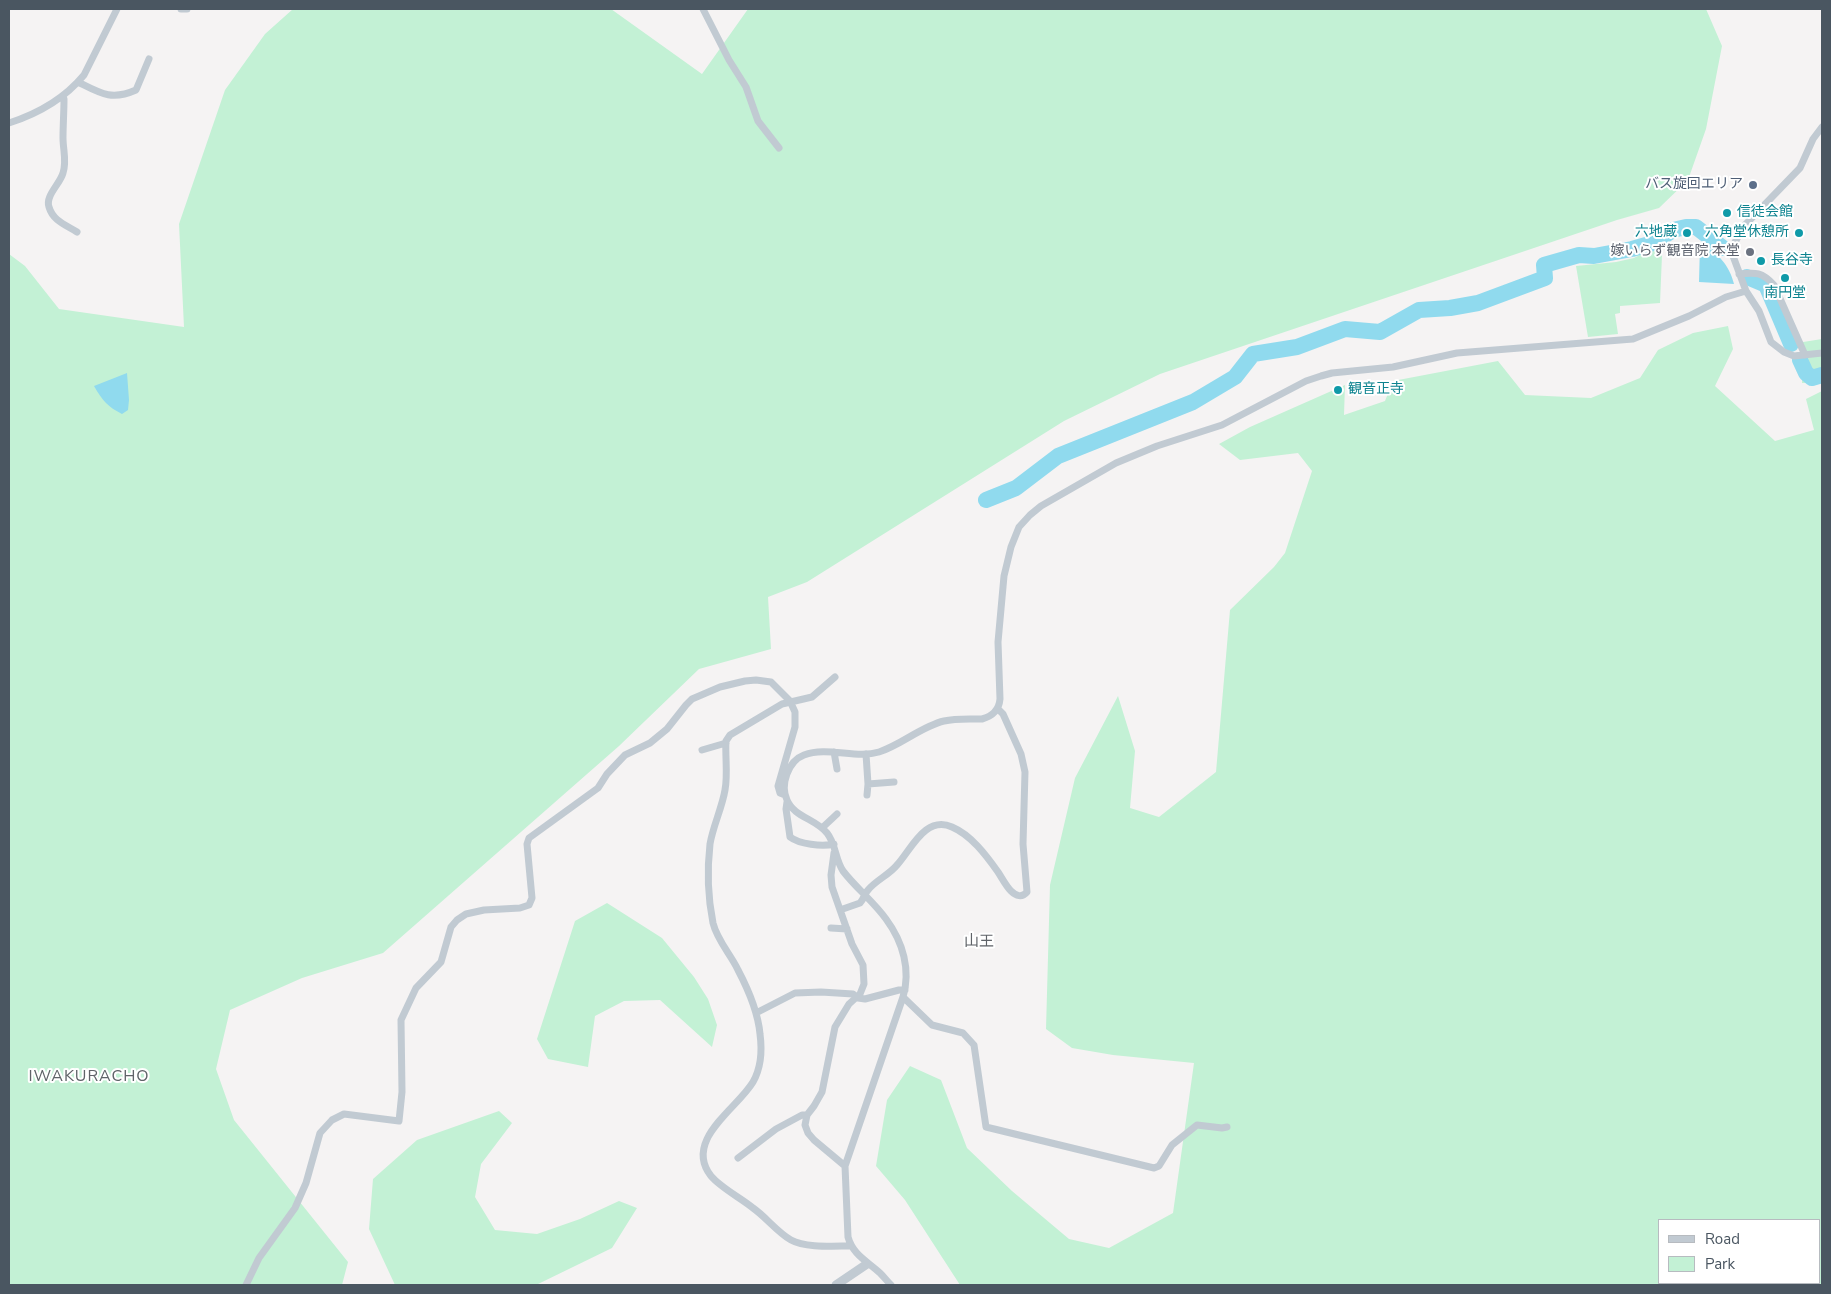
<!DOCTYPE html>
<meta charset="utf-8">
<style>
body{margin:0}
#map{position:relative;width:1831px;height:1294px;overflow:hidden;background:#f5f3f3;font-family:"Nunito Sans",sans-serif}
canvas{display:block}
.frame{position:absolute;inset:0;border:10px solid #4a5661;pointer-events:none}
.legend{position:absolute;left:1658px;top:1219px;width:162px;height:65px;box-sizing:border-box;background:#fff;border:1px solid #b7bbc0;margin:0;padding:6px 9px;list-style:none;font-size:15px;color:#4a5661}
.legend li{display:flex;align-items:center;gap:10px;height:25px}
.legend b{width:25px;border:1px solid #b7bbc0}
</style>
<div id="map">
<canvas width="1831" height="1294"></canvas>
<div class="frame"></div>
<ul class="legend">
<li><b style="height:6px;background:#c1cad2"></b>Road</li>
<li><b style="height:14px;background:#c3f1d5"></b>Park</li>
</ul>
</div>
<script>
const g = document.querySelector('canvas').getContext('2d');
g.lineJoin = 'round';
function fillPath(path, color) { g.fillStyle = color; g.fill(path, 'evenodd'); }
function strokePath(path, color, width, dash) { g.strokeStyle = color; g.lineWidth = width; g.lineCap = dash ? 'butt' : 'round'; g.setLineDash(dash || []); g.stroke(path); }
function write(font, color, halo, rows, align = 'center') {
  g.font = font + ' "Nunito Sans","Noto Sans JP",sans-serif'; g.lineWidth = 4; g.setLineDash([]); g.textBaseline = 'middle'; g.strokeStyle = halo; g.fillStyle = color; for (const [text, x, y, turn = 0] of rows) {
    g.save(); g.translate(x, y); g.rotate((+turn || 0) * Math.PI / 180); g.textAlign = isNaN(turn) ? turn : align; if (halo) g.strokeText(text, 0, 0); g.fillText(text, 0, 0); g.restore();
  }
}
fillPath(new Path2D(`
 M293,9H611L702,74L748,9H1706L1722,46L1706,129L1688,180L1659,208L1617,220L1160,374L1064,421L807,582L768,597L771,649L699,669L619,746L383,953L302,978L230,1010L216,1069L234,1120L348,1262L342,1285H9V254L25,266L59,309L184,327L179,224L225,90L265,34Z
 M1653,248H1659L1662,255L1660,303L1620,306V313L1615,314L1618,334L1588,337L1576,266L1616,262L1634,258Z
 M1728,326L1733,349L1715,386L1775,441L1814,430L1806,399L1822,391V1285H960L905,1200L876,1166L887,1100L910,1066L941,1080L967,1148L1012,1191L1069,1239L1109,1248L1173,1213L1194,1063L1113,1055L1072,1048L1046,1029L1050,885L1075,778L1118,696L1135,751L1130,808L1159,817L1216,772L1230,610L1274,567L1285,553L1312,471L1298,453L1240,460L1219,444L1250,427L1345,385L1344,415L1385,401L1393,381L1498,361L1525,395L1591,398L1640,378L1658,350L1693,333ZM1660,1220H1820V1283H1660Z
 M1822,339V383H1802L1803,342Z
 M607,903L662,938L694,977L708,999L717,1025L712,1047L660,1000L624,1001L595,1016L588,1067L548,1059L537,1039L575,921Z
 M499,1111L512,1123L481,1164L475,1197L495,1230L537,1234L580,1219L619,1201L637,1208L612,1248L536,1285H395L369,1229L373,1179L417,1140Z`), '#c3f1d5');
fillPath(new Path2D(`
 M1700,244C1717,251 1730,266 1734,284L1699,282Z
 M127,373L129,400L128,410L122,414C108,407 102,400 94,386Z`), '#90daee');
strokePath(new Path2D(`
 M1747,277L1766,285L1791,344
 M1800,360L1806,373L1812,378L1822,375
 M986,500L1016,488L1058,456L1193,402L1235,377L1253,354L1297,347L1345,329L1380,332L1419,310L1450,308L1478,303L1545,278L1544,265L1579,255L1594,256L1632,249L1653,243L1673,230L1686,227H1696L1723,248`), '#90daee', 16);
strokePath(new Path2D(`
 M181,9H187
 M703,9L729,60L746,87L758,121L779,148
 M78,82C100,93 111,101 136,90L149,59
 M63,96L64,99C64,112 63,125 63,138C63,150 67,161 63,173C60,184 45,196 49,207C53,221 66,225 77,232
 M9,123C37,114 65,98 84,75L117,9
 M1822,127L1813,139L1800,168L1744,226L1734,244L1733,256L1746,291L1759,311L1771,342L1784,352L1794,356L1822,353
 M1739,274C1756,272 1762,272 1774,285L1805,355
 M835,677L812,697L782,704L730,735L726,741C725,757 728,774 725,790C722,808 713,826 710,844C707,870 708,898 713,923C717,940 731,955 738,970C748,989 758,1012 760,1034C762,1049 761,1068 753,1082C737,1109 683,1140 711,1176C721,1188 741,1198 753,1208C766,1217 777,1232 791,1240C805,1248 834,1246 850,1246
 M702,750L726,743
 M834,752L837,769
 M866,754L868,784L867,795
 M868,784L894,782
 M787,802L786,809L790,837C799,844 822,847 834,844
 M822,828L837,814
 M834,853L831,875L832,887L852,944L863,965L864,984L860,994L849,1004L835,1027L822,1092L814,1106L807,1115L805,1125L808,1133L814,1140L845,1166
 M840,910L860,903C864,899 864,894 868,890C876,880 889,875 897,865C911,850 925,815 952,827C971,835 986,855 998,872C1002,878 1006,886 1011,891C1016,896 1022,898 1027,892L1023,844L1025,772L1021,754L1003,714L998,709
 M831,928L847,929
 M903,997L932,1025L963,1033L974,1045L986,1127L1154,1168L1159,1166L1172,1145L1197,1125L1222,1128L1227,1127
 M756,1013L795,993L821,992L853,994L858,998L865,999L899,990H905
 M738,1158L776,1129L802,1115H807
 M246,1285L259,1258L295,1208L306,1183L320,1133L332,1120L344,1114L399,1121L402,1092L401,1020L416,988L441,962L451,927L457,920L466,914L484,910L520,908L529,905L532,898L527,844L529,838L598,788L607,774L625,755L650,743L667,729L686,705L692,699L720,687L745,681L756,680L771,682L790,701L795,712V727L778,786L780,793L785,795
 M891,1285C887,1281 884,1277 880,1273C867,1261 853,1255 848,1237L845,1166L903,997C911,970 903,942 886,919C874,902 856,888 843,871C835,859 836,844 827,833C816,819 794,817 787,800C780,785 788,761 804,755C827,746 856,759 879,752C901,745 922,726 944,721C956,718 970,719 982,719C993,716 999,710 1000,699L998,642L1004,576L1011,547L1019,527L1030,515L1041,506L1116,463L1157,446L1222,425L1306,381L1321,376L1332,373L1393,367L1457,353L1633,339L1689,316L1726,297L1746,291`), '#c1cad2', 7);
strokePath(new Path2D(`
 M836,1285L867,1264`), '#c1cad2', 9);
for (const [x, y, r, color] of [
 [1753,185,5,"#5c6f8a"],
 [1727,213,5,"#0f9aa8"],
 [1687,233,5,"#0f9aa8"],
 [1799,233,5,"#0f9aa8"],
 [1750,252,5,"#6b7280"],
 [1761,261,5,"#0f9aa8"],
 [1785,278,5,"#0f9aa8"],
 [1338,390,5,"#0f9aa8"]
]) { const dot = new Path2D(); dot.arc(x, y, r, 0, 2 * Math.PI); g.fillStyle = color; g.fill(dot); strokePath(dot, '#fff', 2); }
write('14px', '#4e5e75', '#fff', [
 ["バス旋回エリア",1743,185]
], 'right');
write('14px', '#0d838f', '#fff', [
 ["信徒会館",1737,213],
 ["六地蔵",1677,233,"right"],
 ["六角堂休憩所",1789,233,"right"],
 ["長谷寺",1771,261],
 ["南円堂",1785,294,"center"],
 ["観音正寺",1348,390]
], 'left');
write('14px', '#5b616d', '#fff', [
 ["嫁いらず観音院 本堂",1740,252]
], 'right');
write('15px', '#5f6368', '#fff', [
 ["山王",979,942]
]);
g.letterSpacing = '1px';
write('16px', '#5f6368', '#fff', [
 ["IWAKURACHO",89,1077]
]);
g.letterSpacing = '0px';
</script>
